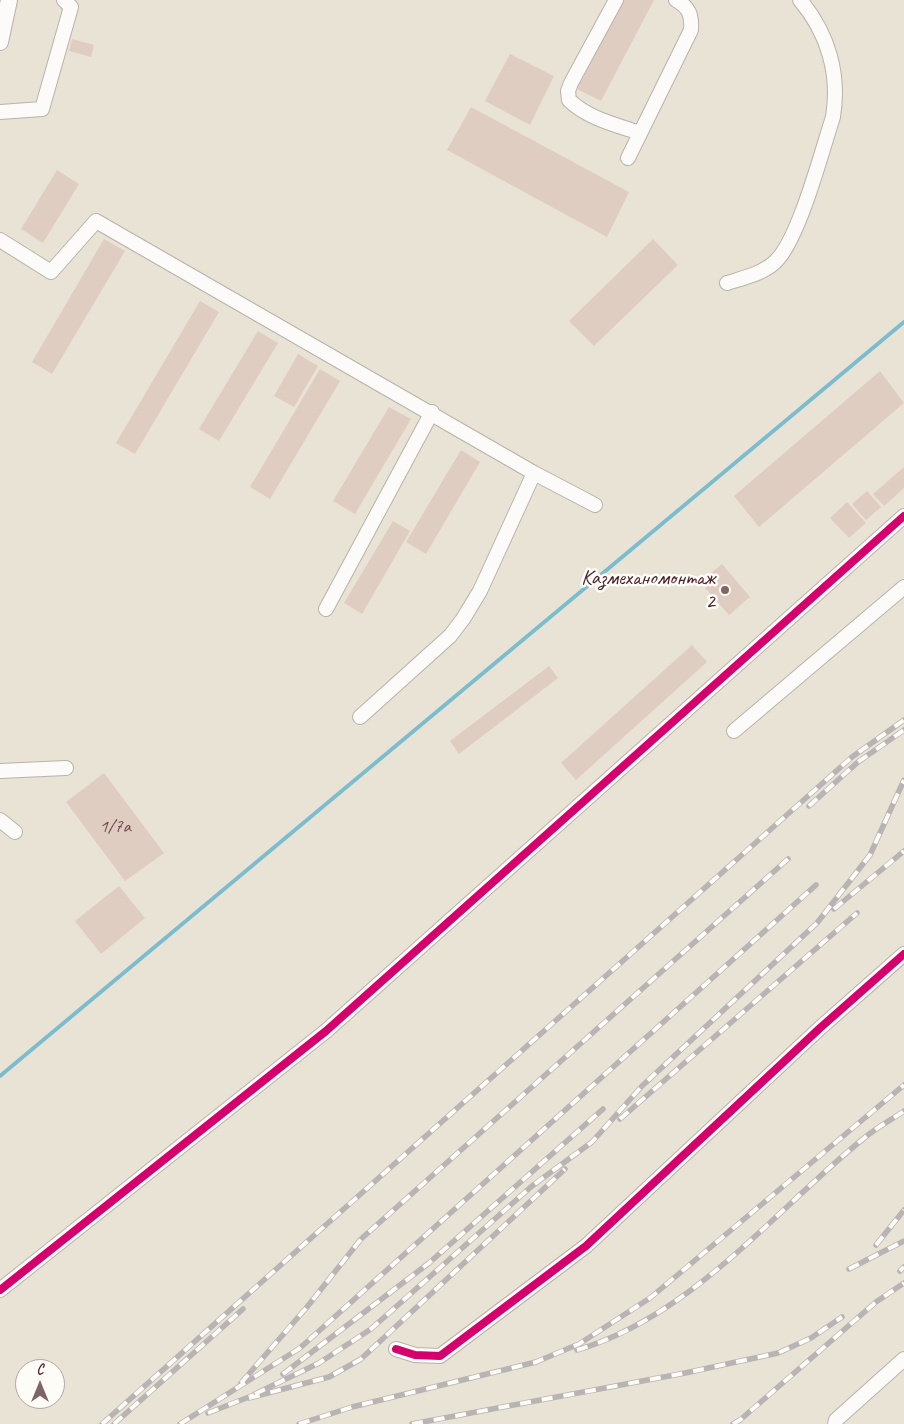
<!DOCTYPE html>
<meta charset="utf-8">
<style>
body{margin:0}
#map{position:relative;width:904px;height:1424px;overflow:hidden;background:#e8e3d5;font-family:Caveat,sans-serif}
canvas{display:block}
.north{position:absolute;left:15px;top:1359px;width:50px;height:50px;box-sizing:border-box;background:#fdfcf7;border:1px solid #b5a4a5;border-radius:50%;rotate:0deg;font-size:14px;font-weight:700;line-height:20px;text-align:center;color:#4a1f2b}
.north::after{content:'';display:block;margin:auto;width:18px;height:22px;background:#816466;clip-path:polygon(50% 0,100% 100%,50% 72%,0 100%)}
</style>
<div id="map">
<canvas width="904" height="1424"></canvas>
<div class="north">С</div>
</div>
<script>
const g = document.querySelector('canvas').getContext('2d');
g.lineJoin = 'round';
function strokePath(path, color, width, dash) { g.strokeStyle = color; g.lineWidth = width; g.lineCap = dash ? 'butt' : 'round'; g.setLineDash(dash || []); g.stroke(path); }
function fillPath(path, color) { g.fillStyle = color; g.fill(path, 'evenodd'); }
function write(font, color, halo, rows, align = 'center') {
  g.font = font + ' Caveat,sans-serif'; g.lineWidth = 5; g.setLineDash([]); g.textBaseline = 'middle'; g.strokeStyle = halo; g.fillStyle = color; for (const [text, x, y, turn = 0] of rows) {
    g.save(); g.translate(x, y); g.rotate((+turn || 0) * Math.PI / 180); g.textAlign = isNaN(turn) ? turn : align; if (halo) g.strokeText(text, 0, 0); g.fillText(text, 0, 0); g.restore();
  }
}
strokePath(new Path2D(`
 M0,1076L904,322`), '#7cbccf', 4);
fillPath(new Path2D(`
 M624,0H654L601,101L577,89Z
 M72,39L94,45L91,57L69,51Z
 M510,54L554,76L530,125L485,101Z
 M471,107L629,192L607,237L447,150Z
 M57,170L79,184L43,243L21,229Z
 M104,239L125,251L52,374L32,362Z
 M653,239L678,265L594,346L569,321Z
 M200,301L219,312L135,454L116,443Z
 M258,331L278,343L219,441L199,429Z
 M298,354L318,366L294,407L274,396Z
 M320,369L340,381L270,499L250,487Z
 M880,371L904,403L759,527L734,496Z
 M389,407L411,419L355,514L333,501Z
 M461,450L480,462L426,554L406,542Z
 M904,467V488L884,506L873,494Z
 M867,491L881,507L866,520L852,504Z
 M847,502L866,523L849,538L830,518Z
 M393,521L410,531L362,614L344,603Z
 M722,564L750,597L729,615L700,582Z
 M692,645L707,662L576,780L561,763Z
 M549,666L558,678L459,754L450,741Z
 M104,773L164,853L125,881L66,802Z
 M119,886L145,918L101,954L75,921Z`), '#e0cdc2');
const minor = new Path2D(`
 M616,0L571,83L568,91L569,100C587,118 616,125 640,133
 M0,112L42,109L71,7L64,0
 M628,158L691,30C692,15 689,7 676,0
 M0,240L51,272L96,221L534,473L595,505
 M727,283C743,278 762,274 775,262C799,240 822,150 833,117C840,74 828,33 800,0
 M326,609L432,412
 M360,717L450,636L463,619L480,591L534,473
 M734,731L904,587
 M0,771L66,768
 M0,820L15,832
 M0,1290L326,1031L904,516
 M396,1349L415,1355L440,1356L586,1246L820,1028L904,954
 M835,1424L836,1420L904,1359`);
const major = new Path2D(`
 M0,42L9,0`);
strokePath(minor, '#b9b2aa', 16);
strokePath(major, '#b9b2aa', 18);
strokePath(minor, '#fcfbf9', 14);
strokePath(major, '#fcfbf9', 16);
const rail = new Path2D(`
 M809,806L858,762L904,730
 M834,909L904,851
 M620,1119L857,913
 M876,1245L904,1210
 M849,1269L904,1241
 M900,1271L904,1267
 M577,1350C692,1316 773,1212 863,1139C876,1128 891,1120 904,1111
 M283,1374L429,1263L603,1109
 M241,1383L307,1307L361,1239L788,859
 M255,1394L319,1363L371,1329L532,1186L592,1142L642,1086L817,923L870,855L904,780
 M249,1398L329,1377L361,1359L565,1169
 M208,1413L254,1395
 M102,1424L852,757L904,720
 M114,1424L243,1309
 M180,1424L300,1348L816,885
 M299,1424L352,1407L536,1362L579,1344L650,1298L904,1085
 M412,1424L685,1373L778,1353L811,1338L842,1317
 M733,1424L740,1420L876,1302L904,1283`);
strokePath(rail, '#b9b3b3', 5.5);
strokePath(rail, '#fdfcf7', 4, [11]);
strokePath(new Path2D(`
 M0,1290L326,1031L904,516
 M396,1349L415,1355L440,1356L586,1246L820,1028L904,954`), '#d6006c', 8);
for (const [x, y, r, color] of [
 [725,590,5,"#816466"]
]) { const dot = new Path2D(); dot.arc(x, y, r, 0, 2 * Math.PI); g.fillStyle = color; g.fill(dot); strokePath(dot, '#fdfcf7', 2); }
write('19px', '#704a51', null, [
 ["1/7а",115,827]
]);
write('21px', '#4a1f2b', '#fdfcf7', [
 ["Казмеханомонтаж",715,578],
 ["2",715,602]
], 'right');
</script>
